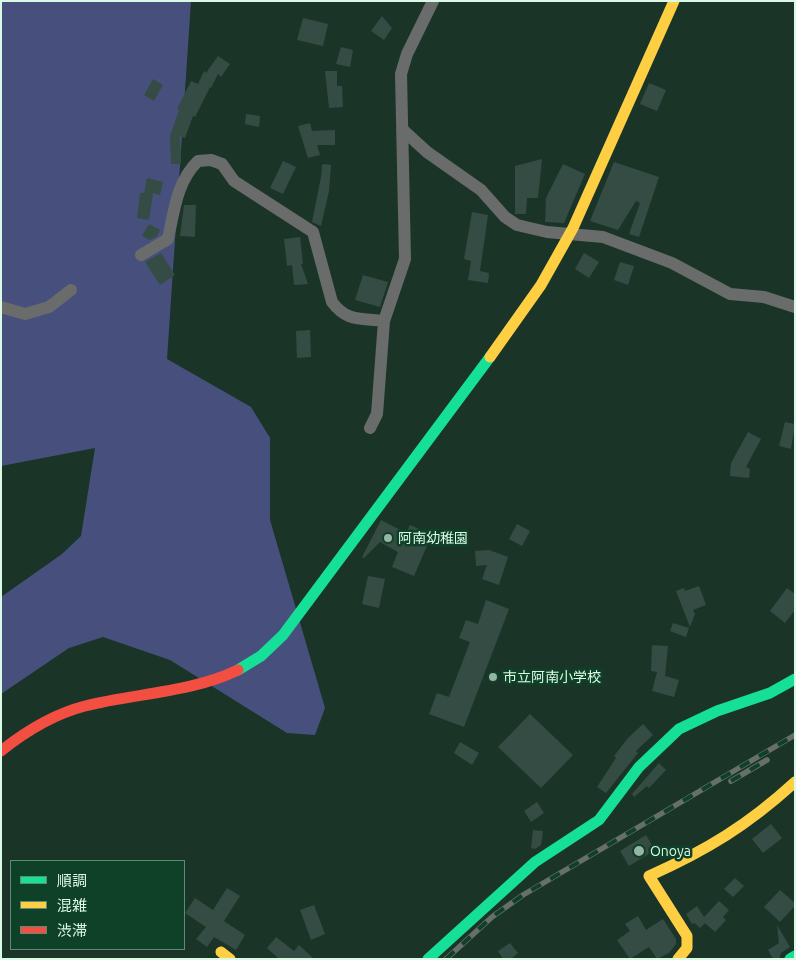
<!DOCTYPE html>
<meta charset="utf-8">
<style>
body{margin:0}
#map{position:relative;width:796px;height:960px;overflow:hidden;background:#1a3528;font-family:Ubuntu,"Noto Sans JP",sans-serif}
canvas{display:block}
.frame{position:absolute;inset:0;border:2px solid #dbfae6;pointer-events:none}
.legend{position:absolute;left:10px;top:860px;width:175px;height:90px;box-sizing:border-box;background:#0f4028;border:1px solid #618a74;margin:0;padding:6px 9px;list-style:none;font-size:15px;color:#dbfae6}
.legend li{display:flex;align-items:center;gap:10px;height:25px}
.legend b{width:25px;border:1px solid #618a74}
</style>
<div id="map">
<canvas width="796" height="960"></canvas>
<div class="frame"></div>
<ul class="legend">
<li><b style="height:6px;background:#16e098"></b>順調</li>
<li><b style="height:6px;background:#ffcf43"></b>混雑</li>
<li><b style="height:6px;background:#f24e42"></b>渋滞</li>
</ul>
</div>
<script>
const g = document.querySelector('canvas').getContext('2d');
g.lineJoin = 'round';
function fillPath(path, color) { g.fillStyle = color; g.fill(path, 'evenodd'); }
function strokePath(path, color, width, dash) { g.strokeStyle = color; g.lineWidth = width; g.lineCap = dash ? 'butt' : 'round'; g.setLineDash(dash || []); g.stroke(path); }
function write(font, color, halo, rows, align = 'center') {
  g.font = font + ' Ubuntu,"Noto Sans JP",sans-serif'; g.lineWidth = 5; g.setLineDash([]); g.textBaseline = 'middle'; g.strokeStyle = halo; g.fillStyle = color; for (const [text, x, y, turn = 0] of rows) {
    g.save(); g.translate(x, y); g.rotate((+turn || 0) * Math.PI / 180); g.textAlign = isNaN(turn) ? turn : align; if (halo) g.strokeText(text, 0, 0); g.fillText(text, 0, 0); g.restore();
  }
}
fillPath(new Path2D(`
 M1,1H191L167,359L251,407L270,438V520L325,708L315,735L287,733L170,660L103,637L69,648L1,694V597L62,554L81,536L95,448L1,466Z`), '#47507d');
fillPath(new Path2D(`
 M382,16L392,28L384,40L371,31Z
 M303,18L328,24L323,46L297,40Z
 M341,47L353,50L350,67L336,64Z
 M218,56L230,64L221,77L218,74L211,88L210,87L195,117L193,116L185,138L180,136L181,164H171L170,136L179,110L177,109L191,81L198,84L204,71L206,73Z
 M325,71H337V86H342L343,107L329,108Z
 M153,79L163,85L154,101L144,95Z
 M649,83L666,90L657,111L640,104Z
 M246,114L260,116L259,127L245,124Z
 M310,123L312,131L335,130V145H317L320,155L308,158L298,126Z
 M542,159L538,198H527L526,214H515V166Z
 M283,161L296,167L283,194L270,188Z
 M614,162L659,177L639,237L629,234L640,203L636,201L618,230L590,221Z
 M324,164L331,165L329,191L321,226L312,222L321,177L322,165Z
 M563,164L585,174L564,223L545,222L546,198Z
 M147,178L163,182L160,195L153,193L149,220L137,218L140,193H144Z
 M184,205H196L195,237L180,236Z
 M472,212L488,215L480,271L489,273L488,283L468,280L471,261L464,259Z
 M149,224L160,230L157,236L150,240L142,236Z
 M300,237L303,264H301L308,284L294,285L292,265L287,266L284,239Z
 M161,253L175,275L160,285L145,262Z
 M584,253L599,262L589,278L575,269Z
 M620,262L634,266L628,285L614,280Z
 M363,275L388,282L380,307L355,300Z
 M310,330L311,357L297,358L296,331Z
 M785,422L795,424L791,449L779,446Z
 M748,432L761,439L746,467L750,469L749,478L730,476L731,463Z
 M381,520L406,533L410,525L432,534L414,576L392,567L398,552L380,542L364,558L362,557Z
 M517,524L530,531L522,546L509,539Z
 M489,550L508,557L499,585L482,579L487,565L476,566L475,551Z
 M368,576L385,579L379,608L362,604Z
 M699,586L706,605L693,610L695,614L690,627L676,591L684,588L685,591Z
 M787,588L795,594V610L785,623L770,611Z
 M486,600L509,609L464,727L429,714L437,693L449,697L470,642L459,638L466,620L478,624Z
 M673,623L689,628L686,637L670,631Z
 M652,645L668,646L665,676L679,680L674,697L652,691L657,672L651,671Z
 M530,714L573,755L541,788L498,747Z
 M643,724L653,735L636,751L638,753L606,793L597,787L616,758L614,756L628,738Z
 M460,742L479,753L472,765L454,753Z
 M659,763L666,770L649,788L647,786L634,797L632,794Z
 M537,802L544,813L531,822L524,811Z
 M771,824L782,838L763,853L752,839Z
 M533,830L543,831L541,845L535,849L531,848Z
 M646,835L655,850L629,866L620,851Z
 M735,878L744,886L733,897L724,889Z
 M227,888L240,896L224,921L245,935L236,950L214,937L207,947L196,939L206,927L185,913L195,898L213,910Z
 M780,890L795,903V906L780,922L764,907Z
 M719,901L729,910L723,917L726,920L715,932L705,923L700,928L694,923L692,924L686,914L697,906L704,917Z
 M314,905L325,934L311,940L300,910Z
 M638,916L646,930L663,919L676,939V944L669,953L657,959L649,947L630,959L617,940L630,931L625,924Z
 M777,925L790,947L781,953L779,959H773L768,950L779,943Z
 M276,937L294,951L299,945L314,959H279L267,948Z
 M510,943L518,953L511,959H503L498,951Z`), '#344c44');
strokePath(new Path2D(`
 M403,130L427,152L481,190L505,217L517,225L547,232L603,237L672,263L730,294L764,297L795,307
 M141,255L168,239C174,211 177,181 198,161L211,160L222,164L234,181L313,232L332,302C347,322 360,318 384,321
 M1,307L25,314L49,307L71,290
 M370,428L377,414L384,321L405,259L401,74L407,54L433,1`), '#6a6b6b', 12);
strokePath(new Path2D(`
 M238,670L261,656L283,635L490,357
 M428,959L535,862L599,820L639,767L679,729L717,711L770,693L795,679
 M790,959L795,956`), '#16e098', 11);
strokePath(new Path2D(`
 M490,357L541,285L573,228L674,1
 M221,952L230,959
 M678,959L687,948V936L649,876C707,850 748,825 795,782`), '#ffcf43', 11);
strokePath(new Path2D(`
 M1,751C26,731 54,714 85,706C136,693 190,693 238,670`), '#f24e42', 11);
const rail = new Path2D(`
 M731,781L767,760
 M446,959L492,917L523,895L795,735`);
strokePath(rail, '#676f6b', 5.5);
strokePath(rail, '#0f4028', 4, [11]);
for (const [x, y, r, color] of [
 [388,538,5,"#97b5a4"],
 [493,677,5,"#97b5a4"],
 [639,851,6,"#97b5a4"]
]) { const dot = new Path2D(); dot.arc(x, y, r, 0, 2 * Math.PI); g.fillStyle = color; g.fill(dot); strokePath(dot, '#0f4028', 2); }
write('14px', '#dbfae6', '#0f4028', [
 ["阿南幼稚園",398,538],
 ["市立阿南小学校",503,677],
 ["Onoya",650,851]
], 'left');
</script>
